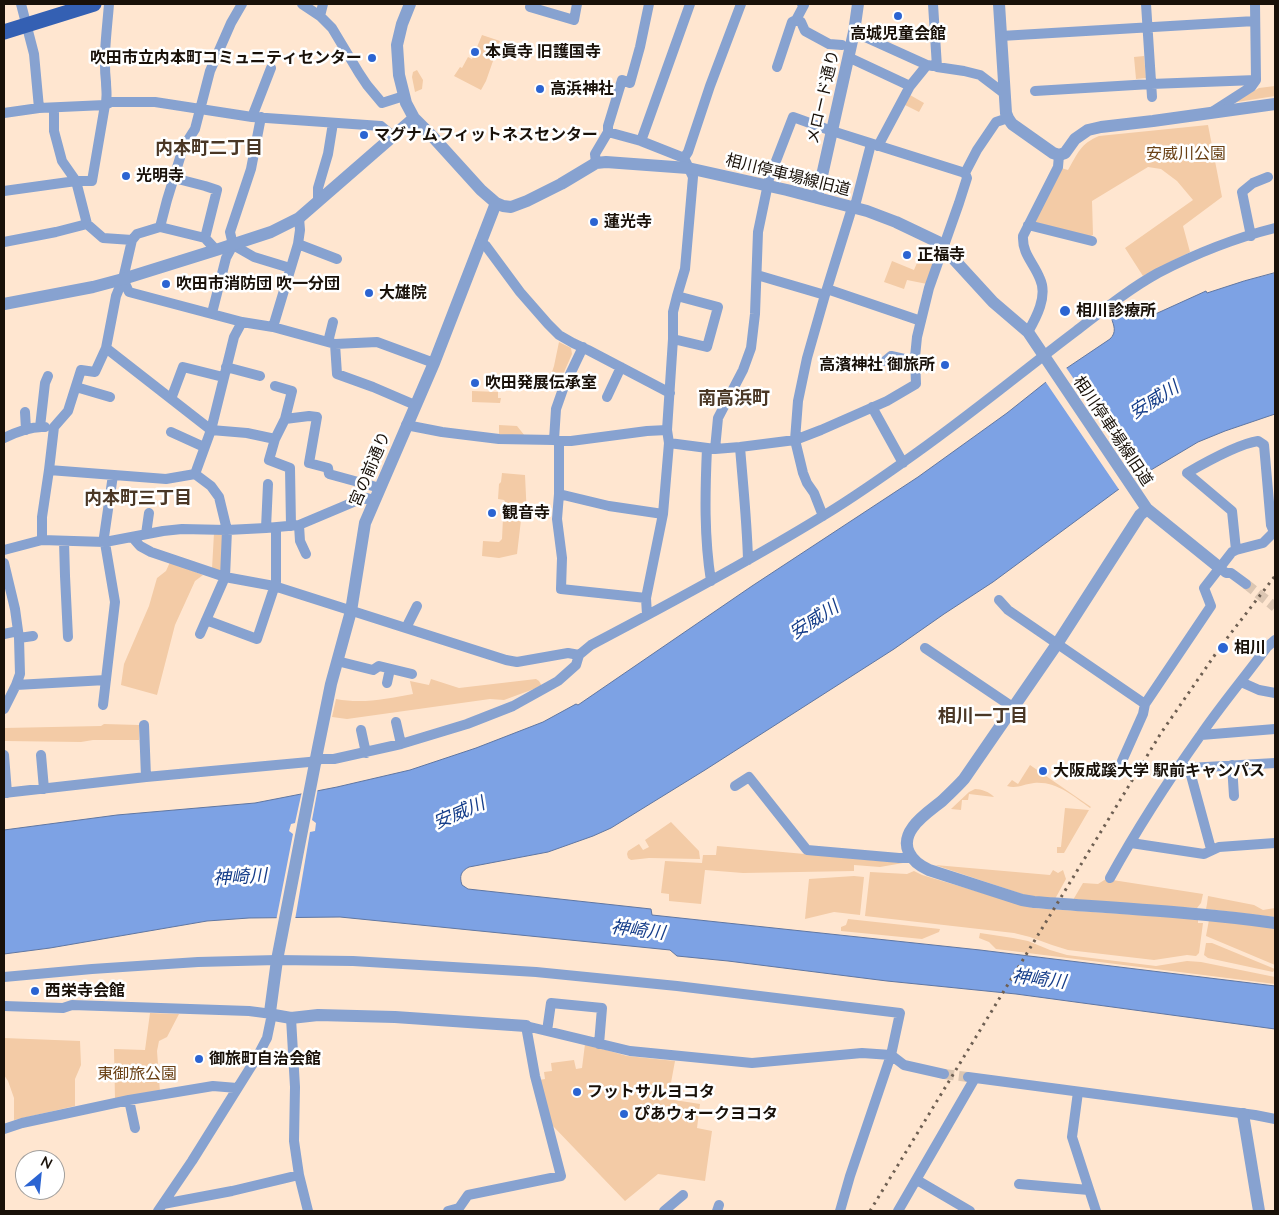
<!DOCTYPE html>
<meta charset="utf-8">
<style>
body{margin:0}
#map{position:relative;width:1279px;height:1215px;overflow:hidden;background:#ffe6d0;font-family:Lato,sans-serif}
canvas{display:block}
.frame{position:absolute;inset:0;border:5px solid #191109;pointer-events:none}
.north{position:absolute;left:15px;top:1150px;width:50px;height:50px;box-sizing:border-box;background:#fff;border:1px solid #a3a09d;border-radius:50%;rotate:28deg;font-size:14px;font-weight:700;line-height:20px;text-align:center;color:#191109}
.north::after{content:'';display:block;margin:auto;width:18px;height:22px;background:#2b64d2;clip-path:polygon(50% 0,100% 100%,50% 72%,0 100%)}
</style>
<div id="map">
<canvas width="1279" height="1215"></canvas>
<div class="frame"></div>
<div class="north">N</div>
</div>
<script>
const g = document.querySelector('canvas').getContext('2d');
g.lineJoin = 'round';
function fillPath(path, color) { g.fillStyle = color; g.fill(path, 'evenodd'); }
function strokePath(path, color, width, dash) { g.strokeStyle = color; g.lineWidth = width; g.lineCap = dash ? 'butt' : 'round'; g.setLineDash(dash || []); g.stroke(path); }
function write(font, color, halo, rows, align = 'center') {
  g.font = font + ' Lato,"Noto Sans JP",sans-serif'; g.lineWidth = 5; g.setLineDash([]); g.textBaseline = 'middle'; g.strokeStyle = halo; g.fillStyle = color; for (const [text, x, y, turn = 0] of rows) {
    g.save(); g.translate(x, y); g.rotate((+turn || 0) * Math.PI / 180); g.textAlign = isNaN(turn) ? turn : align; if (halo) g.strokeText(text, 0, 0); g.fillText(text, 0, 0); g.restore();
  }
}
fillPath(new Path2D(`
 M482,35L500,41L486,81L481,90L454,76L460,67L462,68L468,57L472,59Z
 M1144,56L1146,78L1136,79L1134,57Z
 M417,70L423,80L422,89L415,92L412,77L413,72Z
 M1275,86V96L1237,102L1236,101L1259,88Z
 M910,95L924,103L919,112L905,105Z
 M1208,125L1222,197L1183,226L1190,252L1143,276L1125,248L1193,200L1177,181L1161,169L1148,167L1092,201L1093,235L1089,237L1037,225L1034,221L1061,168L1068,170C1078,153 1080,144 1099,136Z
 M924,246L933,250L936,256L927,284L907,280L904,289L884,282L892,261L914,270Z
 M559,342L571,348L572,354L558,386L548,384L554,366Z
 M472,391L498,392V398H501L500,403L472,402Z
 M499,425L517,426L525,436L499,435Z
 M502,473L525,475L527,517L521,520L517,554L499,558L482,556L483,541L499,542L502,539L503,518L518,519L520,505L506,503L504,500L498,499L499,484L501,482Z
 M214,533H225L222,572L212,569Z
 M170,562L203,575L195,581L175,625L157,695L121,685L124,664L149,606L157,578L166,571Z
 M431,679L459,688L536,679L539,681L542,686L504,700L490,699L347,719L332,717L336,699C362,704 387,699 413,694L410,681L429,685Z
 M104,724L139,725V740H93L81,742L5,741L4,740V728L101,726Z
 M1030,765L1091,807L1090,808C1073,796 1056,781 1034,783C1024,784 1017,789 1007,786L1012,780L1018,784Z
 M975,789C981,789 990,792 994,797L969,794L968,800H962L961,810L951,809L969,792Z
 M1065,808L1089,810L1064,853H1057V847H1061Z
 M671,822L699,851L700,859L649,858L631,860L628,858L627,854L628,851L639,844L643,850L649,847L645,840Z
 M717,846L903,863L880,867L854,865V871L743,873L705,870L701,904L669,901V894L661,893L665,861L702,863L703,855H716Z
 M935,865L1050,875L1053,870L1058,873L1063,870L1066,879L1055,899L1034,898Z
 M914,871L922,875L1033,908L1198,919V923H1203L1199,953L1196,956L1187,955L1154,960L1068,950L1052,945L1030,937L1014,933L865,916L870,872L907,874Z
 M854,876L864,877L860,915L834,912L805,919L809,879Z
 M1106,879L1203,894L1201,903L1197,908L1073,900L1083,883L1098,884Z
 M1208,896L1254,905L1263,910L1275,908V917L1206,909L1207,904Z
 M848,919L940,929L939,932L922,939L841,931V927L846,925Z
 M1209,920L1275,928V965L1206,936Z
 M980,933L1013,938L1028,941L1050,950L1067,955L1156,966L1187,961L1201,962L1275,977V984L996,949L989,942L979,938Z
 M1206,943H1212L1275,969L1273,972L1208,958L1204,955Z
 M150,1013L179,1014L167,1037L159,1041L157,1051L160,1092L115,1099L114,1049L145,1050Z
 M4,1038L80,1041L81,1065L75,1079V1106L14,1120V1098L8,1081L4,1075Z
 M585,1044L627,1056L675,1061L668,1099L700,1104L697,1128L712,1131L705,1181L658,1174L625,1201L551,1124L539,1080L545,1079L544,1072L552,1071L551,1063L574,1060L576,1069L582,1068Z`), '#f3cba6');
const water = new Path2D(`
 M1275,273V414L1225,431L1198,442L1119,489L993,582L944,614L894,649L705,770L611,828L593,836L548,852L469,867C461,871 459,876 462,885L468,889L651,909L652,915L980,950L1275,986V1029L1016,994L887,981L728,961L677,956L670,950L340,917L249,918L207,921L50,948L4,954V830L117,815L255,803L337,787L410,770L476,748L543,722L576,704L578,705L752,586L918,477L1007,413L1046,382L1110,339C1117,332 1114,326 1111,317L1130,302L1143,315L1151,316L1206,291L1207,293L1244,281Z`);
fillPath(water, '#7da2e4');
strokePath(water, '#5f76a2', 1);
fillPath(new Path2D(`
 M1065,366L1141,478L1120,491L1045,381Z
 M318,788L312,820L316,823L315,831L310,832L295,920L276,921L293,834L289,831L291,824L295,823L302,791Z`), '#ffe6d0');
strokePath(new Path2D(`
 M1246,584L1275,607
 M1126,769L1159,770
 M944,1074L968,1077`), '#dcc6b2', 10, [10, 5]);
strokePath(new Path2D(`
 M302,4L320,16L332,28L359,73L367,85L382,103L404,96
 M531,4L530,7L574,20L577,4
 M933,4L937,67L964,71L980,75L1005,94
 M1146,4L1152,97
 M320,16L323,4
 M796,20L804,5L802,4
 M854,32L927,65L933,66
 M1001,36L1255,21
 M848,57L910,86
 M777,67L792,22L796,20L801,22L805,31L829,44L842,45
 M1035,91L1151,84L1256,80
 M39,108L105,105L111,102H155L252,117L381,126L394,137
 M54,108V131L62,161L76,181L87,224L103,238L132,240L137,234L160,227L205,238L216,250
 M1212,112L1251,87L1256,80L1255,4
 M4,113L39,108L34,54L21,4
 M252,117L271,68
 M608,132L641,141L684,158L693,177L685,269L677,296L673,312V339L667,430L669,443L663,514L646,598L647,615
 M641,141L690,4
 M878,146L910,86L927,65
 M684,158L688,152L710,86L741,4
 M596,163L595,154L608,132V126L622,80L630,83L640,47L649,4
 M174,178L205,186L217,190L205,238
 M4,191L76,181H92L105,105C108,98 106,90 106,82C103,56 107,30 109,4
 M318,202V188L328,154L333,123
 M1028,225L1092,241
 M160,227L167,200L183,148L195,129L210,71L231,23L242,4
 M1251,236L1242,192L1253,183L1268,177
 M4,242L56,232L87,224
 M480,242L486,246L520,292L548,324L559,335L573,343L588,350L670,393
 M298,244L337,259
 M233,245L254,257L290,268
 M757,275L825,295
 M123,279L129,292L242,322L273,327L335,344L377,342L434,363
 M827,289L921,321
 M212,313L226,258L233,245L230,232L251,169L261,117
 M273,327L298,244L300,230L299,218
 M1028,332C1036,318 1048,296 1040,279C1034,263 1022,254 1023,236L1058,167L1059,155
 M673,339L707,347L718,307L677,296
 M328,342L333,322
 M335,344L337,374L373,387L415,405
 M106,348L211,430L247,433L275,439L285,419L309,416L317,417L309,463L328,468L329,474L380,488
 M885,361L891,356L909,360L915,364
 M226,367L260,376
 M275,386L292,391L285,419
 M76,387L110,397
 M607,397L621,367
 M171,399L183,367L223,377
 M872,407L903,463
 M25,412L26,430
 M406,425L442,432L499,439L554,440L559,441H571L647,431L667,430
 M40,427L45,383L48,376
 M171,432L204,447
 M4,438C16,432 32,426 45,427
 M275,439L269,460L290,468L291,526
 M554,440L556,409L563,389L583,347
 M559,441V494L557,519L562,558L561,589L646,598
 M669,443L715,449L740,447L795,440L821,430L887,401L916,384L915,357L917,337L929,288L959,203L967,178L965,173L977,150L996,122L1008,118
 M740,447C743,485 747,522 748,560
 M707,448C705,493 704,537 711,581
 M715,449L718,418L743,370L751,348L755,314L758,232L769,179L793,117L832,131L965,173
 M49,470L166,479L195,474L211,486L219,497L227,530L225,577L200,634
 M195,474L211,430L234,337L242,322
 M559,494L609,506L663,514
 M823,516L814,493L807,483L803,473L795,440L798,401L807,358L825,295L852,208L856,202L871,144
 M299,525L300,541L306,554
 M266,528L268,484
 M146,534L149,513
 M133,538L140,546L151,552L225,577L274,586L506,660L517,662L568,653L579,655
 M42,540V517L49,470L54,427L68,411L81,370L95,372L106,348L116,296L123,279L132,240
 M64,541L65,576L68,637
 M4,550L42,540L105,542L163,531L182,529L227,530L266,528L299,525L356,501L367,498L375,500
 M1236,550L1232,511L1187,473C1206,462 1238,444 1258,441L1264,445L1271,525L1274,532
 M4,563L15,609L19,638L20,674L16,685L4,709
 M1220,568L1226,573H1231L1246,584
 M999,600L1008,610L1145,704
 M206,620L257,639L276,582V528
 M406,628L417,606
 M4,634L18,631
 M19,638L33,636
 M925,648L1014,708
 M337,661L373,670L379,666L412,674
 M1241,682L1259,690L1275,693
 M387,683L390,669
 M16,685L106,680
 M103,705L115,602L104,537L113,475
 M396,722L401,744
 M144,725L146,777
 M361,730L366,753
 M1201,735L1275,729
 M4,755L7,793
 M41,755L44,789
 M1232,765L1234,796
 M1189,768L1211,849
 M1126,769L1122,765V761L1143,714L1145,704L1211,606L1204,588L1232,552L1236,550L1263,543L1275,531
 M1159,770H1177L1189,768L1275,763
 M735,786L749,777L807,850L899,858H911
 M4,793L146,777L309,762L322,759H334L401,744L467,724L513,706L558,681L576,665L579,655L591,645C669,604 746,563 821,517C850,500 878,480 905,461C964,420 1019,374 1076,331C1102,311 1129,289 1158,273C1195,254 1235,238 1275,228
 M1131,843L1204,854L1219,847L1275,843
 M1110,878C1137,829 1168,781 1200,736C1221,705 1245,677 1267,647L1275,640
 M4,977L92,969L198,962L277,960L353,961L536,972L677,986L900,1013L891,1055L850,1176L840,1211
 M4,1006L63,1008L72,1005L249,1011L272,1014L267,1038L257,1057L192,1161L158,1211
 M291,1018L295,1087L294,1141L299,1175L308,1211
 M547,1031L551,1003L602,1008L599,1044
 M968,1077L1255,1115L1275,1119
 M1078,1092L1072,1137L1096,1211
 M129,1100L135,1128
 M4,1129L22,1123L129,1100L213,1086L237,1088
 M917,1180L970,1211
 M1019,1184L1089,1190
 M163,1204L232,1191L299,1175
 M448,1211L459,1208L468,1195L561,1176L535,1076L526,1026L630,1051L752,1063L862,1053L891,1055L904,1065L944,1074
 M664,1211L683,1195
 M717,1211L719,1205
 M898,1211L975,1078`), '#87a2d0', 10);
strokePath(new Path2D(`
 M410,4L402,24L397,45L399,75L406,103L414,118L432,136L481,190L496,203L503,206L511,207L527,201L561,184L596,163L606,162L688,168L787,190L867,211L896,222L938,242L993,302L1028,332L1147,509L1220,568
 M999,4L1006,113L1008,118L1012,124L1053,153L1059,155L1065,153L1075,139L1088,130L1101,127L1153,121L1275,104
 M817,198L854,32L858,4
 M496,203L434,363L365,523L351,611L331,684L318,748L277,960L270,1012L272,1014L274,1015L291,1018L318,1015L395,1017L526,1026
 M4,304L93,287L123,279L216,250L271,232L299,218L414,118
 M1147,509L1140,515L1057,644L964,779C957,787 949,794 942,801C932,809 920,817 913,827C899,846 911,862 929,870L1022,900L1034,902C1115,908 1196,912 1275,923
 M1243,1114L1259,1211`), '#87a2d0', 12);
strokePath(new Path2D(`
 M4,32L94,4`), '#3460b3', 15);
strokePath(new Path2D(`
 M870,1211L1161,733L1221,646L1275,576`), '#6e5f52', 3, [2.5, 5]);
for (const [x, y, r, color] of [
 [898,16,5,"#2b64d2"],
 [475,52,5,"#2b64d2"],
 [372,58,5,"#2b64d2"],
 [540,89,5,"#2b64d2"],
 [364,135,5,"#2b64d2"],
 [126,176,5,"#2b64d2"],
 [594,222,5,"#2b64d2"],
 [907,255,5,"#2b64d2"],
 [166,284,5,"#2b64d2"],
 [369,293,5,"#2b64d2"],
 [1065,311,6,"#2b64d2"],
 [945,365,5,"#2b64d2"],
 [475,383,5,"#2b64d2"],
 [492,513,5,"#2b64d2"],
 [1223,648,6,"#2b64d2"],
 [1043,771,5,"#2b64d2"],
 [35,991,5,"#2b64d2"],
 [199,1059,5,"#2b64d2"],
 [577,1092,5,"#2b64d2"],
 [624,1114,5,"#2b64d2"]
]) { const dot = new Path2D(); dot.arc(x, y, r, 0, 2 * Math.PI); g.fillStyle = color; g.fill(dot); strokePath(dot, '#fff', 2); }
write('bold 16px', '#191109', '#fff', [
 ["高城児童会館",898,34,"center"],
 ["本眞寺 旧護国寺",485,52],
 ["吹田市立内本町コミュニティセンター",362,58,"right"],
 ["高浜神社",550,89],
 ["マグナムフィットネスセンター",374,135],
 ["光明寺",136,176],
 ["蓮光寺",604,222],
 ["正福寺",917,255],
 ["吹田市消防団 吹一分団",176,284],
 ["大雄院",379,293],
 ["相川診療所",1076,311],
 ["高濱神社 御旅所",935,365,"right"],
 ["吹田発展伝承室",485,383],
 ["観音寺",502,513],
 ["相川",1234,648],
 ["大阪成蹊大学 駅前キャンパス",1053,771],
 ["西栄寺会館",45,991],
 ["御旅町自治会館",209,1059],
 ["フットサルヨコタ",587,1092],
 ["ぴあウォークヨコタ",634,1114]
], 'left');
write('16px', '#191109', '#fff', [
 ["メロード通り",823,97,-77],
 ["相川停車場線旧道",788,175,14],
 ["相川停車場線旧道",1113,431,56],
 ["宮の前通り",370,469,-67]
]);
write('16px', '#6a4115', '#fff', [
 ["安威川公園",1186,154],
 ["東御旅公園",137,1074]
]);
write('bold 18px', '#4a3725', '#fff', [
 ["内本町二丁目",209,148],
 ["南高浜町",734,398],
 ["内本町三丁目",138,498],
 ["相川一丁目",983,716]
]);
write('italic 18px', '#163e8a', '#fff', [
 ["安威川",1154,400,-32],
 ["安威川",814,620,-33],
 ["安威川",459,813,-23],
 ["神崎川",240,877,-3],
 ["神崎川",638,930,7],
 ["神崎川",1039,979,7]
]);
</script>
